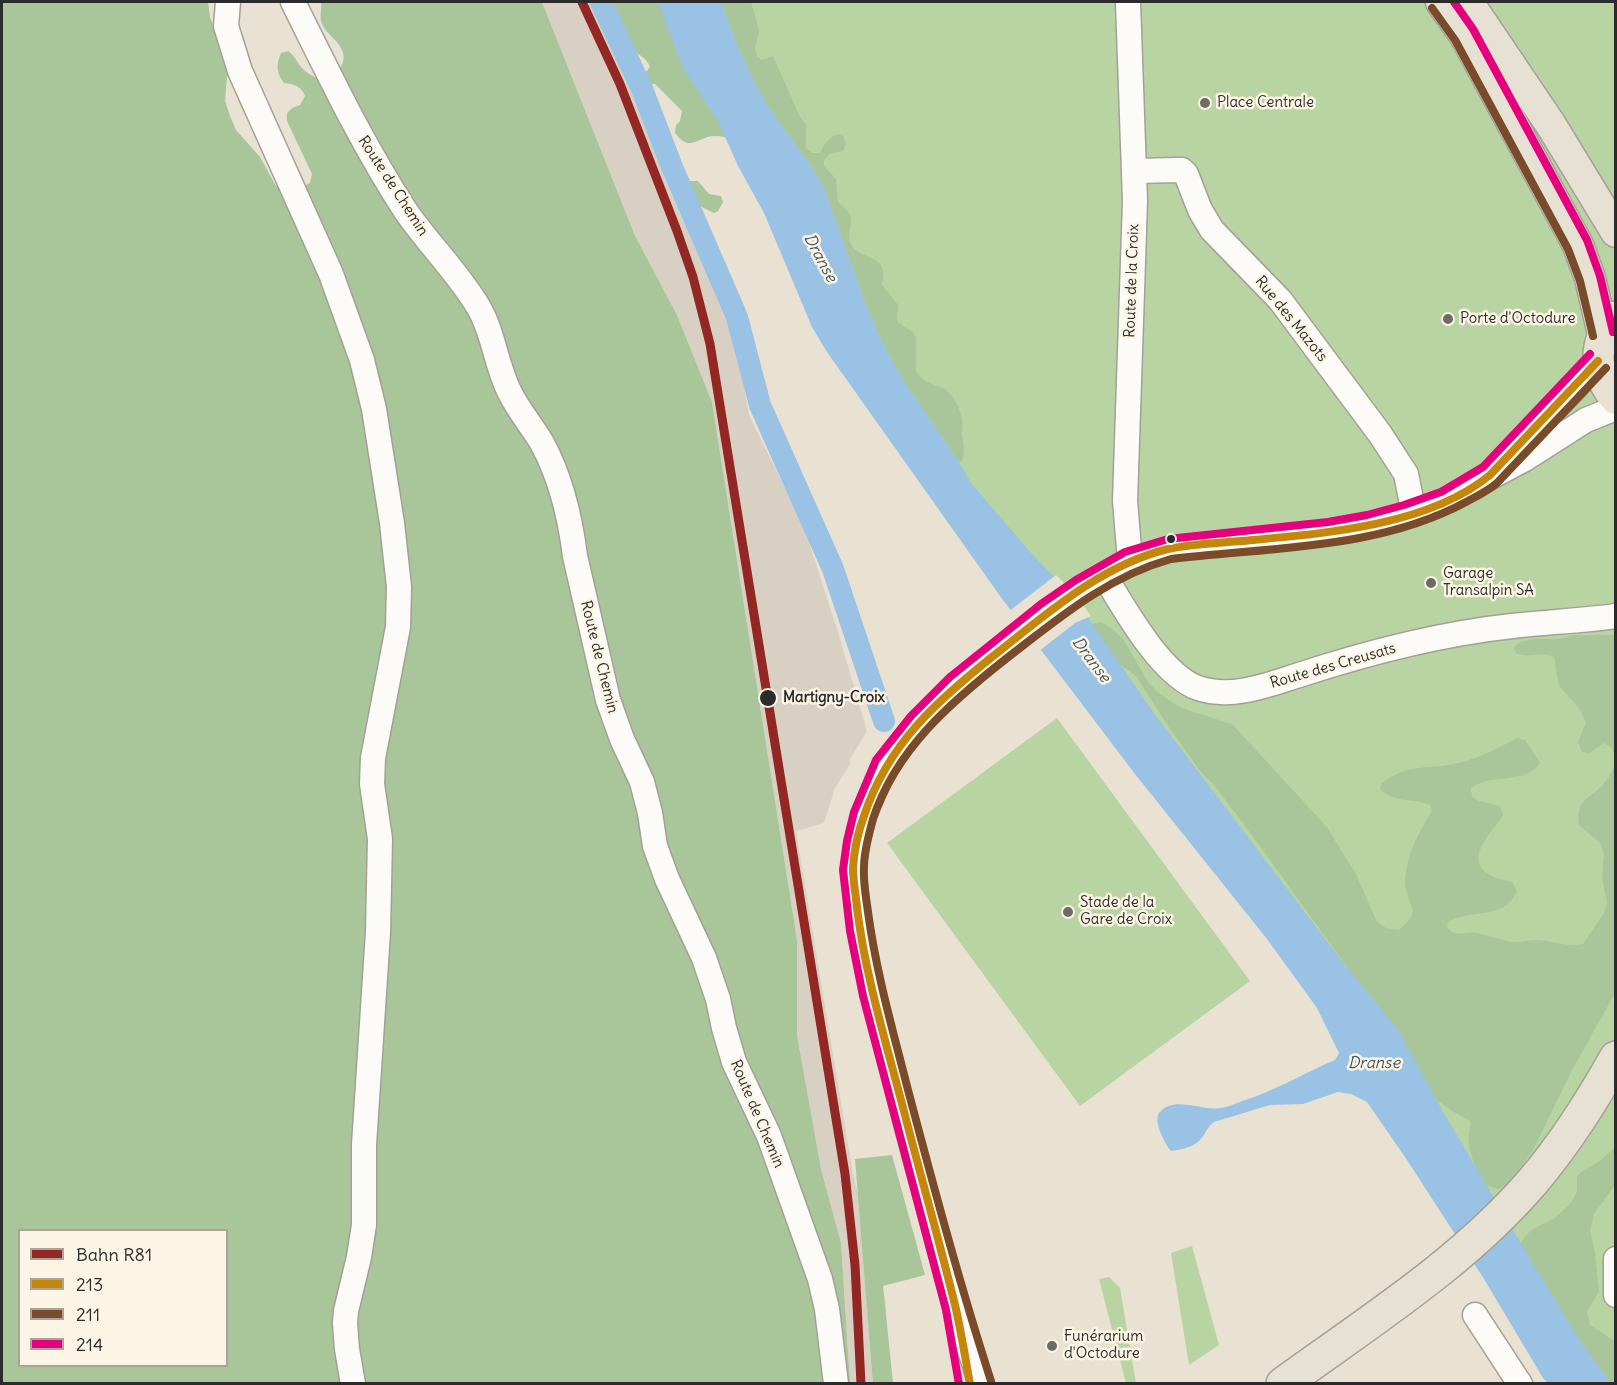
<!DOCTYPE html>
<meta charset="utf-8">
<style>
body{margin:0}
#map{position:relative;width:1617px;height:1385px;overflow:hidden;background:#e9e2d2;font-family:Delius,sans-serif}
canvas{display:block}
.frame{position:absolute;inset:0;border:3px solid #2b2b2b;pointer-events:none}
.legend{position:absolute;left:18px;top:1229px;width:210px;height:138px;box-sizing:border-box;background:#fcf5e5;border:2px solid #a8a49b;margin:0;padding:8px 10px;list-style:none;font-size:18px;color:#2b2b2b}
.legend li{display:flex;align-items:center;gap:12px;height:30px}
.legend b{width:30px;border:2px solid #a8a49b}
</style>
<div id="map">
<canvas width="1617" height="1385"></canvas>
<div class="frame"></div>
<ul class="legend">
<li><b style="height:8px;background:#932723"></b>Bahn R81</li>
<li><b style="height:8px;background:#c4870b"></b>213</li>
<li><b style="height:8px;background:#7a4b2a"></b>211</li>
<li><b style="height:8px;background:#e5007d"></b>214</li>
</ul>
</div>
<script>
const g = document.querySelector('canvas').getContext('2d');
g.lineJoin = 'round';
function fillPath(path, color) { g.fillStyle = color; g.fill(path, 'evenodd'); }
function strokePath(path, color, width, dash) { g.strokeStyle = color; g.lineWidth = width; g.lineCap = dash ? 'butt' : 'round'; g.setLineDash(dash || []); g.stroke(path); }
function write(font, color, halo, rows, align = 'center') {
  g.font = font + ' Delius,sans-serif'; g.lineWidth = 5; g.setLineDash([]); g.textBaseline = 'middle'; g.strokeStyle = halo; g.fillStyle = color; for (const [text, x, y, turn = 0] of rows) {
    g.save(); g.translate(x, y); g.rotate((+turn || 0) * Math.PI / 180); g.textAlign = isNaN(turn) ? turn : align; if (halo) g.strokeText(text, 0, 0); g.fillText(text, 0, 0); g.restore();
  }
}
fillPath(new Path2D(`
 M542,2H593L634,97L666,182L709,278L731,313L749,415L804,527L838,632L867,731L849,761L851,763L835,788L824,823L796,831L853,1174L885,1298L891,1383H850L841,1243L821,1169L797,1035V940L712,402L677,315L635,237Z`), '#d9d0c4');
fillPath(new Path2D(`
 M697,2H1615V1383L1293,926L864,360Z
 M1057,718L1250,981L1080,1106L887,843Z
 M1192,1246L1219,1345L1189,1365L1171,1253Z
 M1109,1277L1120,1288L1136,1383H1126L1099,1279Z`), '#b9d4a3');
fillPath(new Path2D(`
 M2,2H208L210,17L228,66L225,101L230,116L236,130L260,157L276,186L290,193L310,183L312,174L287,121V113L292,108L300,105L305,96C301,86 294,84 284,83C276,73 276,65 281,53L288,51C299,59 297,68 313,76C328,84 350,66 342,50C338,40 326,34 322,24C319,18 322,9 321,2H542L635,236L677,315L712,402L797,940V1035L821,1169L841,1243L850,1383L2,1384ZM20,1230H226V1366H20Z
 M613,2H672L738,139C730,138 721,136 714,136C697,137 690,153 675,133L676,125L680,121L682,111L655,84H649L647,89L660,119L663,138L679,176L690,181H698L709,194L721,196L723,202L718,211L714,213L694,203L686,215L681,211L676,187L664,165L655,136L644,111L642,98L633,86L634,78L639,73L647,71L650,66C645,57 640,56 633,50C619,39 615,19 613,2Z
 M721,2H751L759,30L755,47L757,57L762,60L773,56L800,117L806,125V148L812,153H820C825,143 828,137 839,134L844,137L846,144L843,151L829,154L824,160V166L836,179L838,202C840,205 846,208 848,212C855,221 846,234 851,244C860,262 890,251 882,285L898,305L897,322L913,332L916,338V371C922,382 932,384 943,388C953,393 960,409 962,419C963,424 962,429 962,433C963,443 966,451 962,461L959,462L907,386L887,352L866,305L825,190L812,167L769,108L757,87L740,52Z
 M1101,622L1111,628L1123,639L1148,682L1160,694L1176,705L1193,712L1232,724L1326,826L1356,874L1377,922L1386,928L1399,930C1420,912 1412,912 1406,890C1404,883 1406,873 1407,866C1411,846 1422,828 1432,810L1430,805C1414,797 1393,804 1380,789L1382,783C1407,765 1420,769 1448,765C1474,761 1495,750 1517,738L1525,740L1540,763C1526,785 1491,773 1471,788L1472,797C1479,803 1491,803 1500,806L1503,814C1499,824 1492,828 1487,837C1467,867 1485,876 1512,882L1517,891C1515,894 1512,900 1509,903C1494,918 1461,910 1447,924L1448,929C1457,938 1466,931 1478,933C1490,936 1501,941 1514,942C1521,943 1529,940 1537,940C1554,941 1565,947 1583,944L1604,913L1607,902L1602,877L1604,855L1600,843L1579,825C1575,797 1591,800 1605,782C1610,777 1612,771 1615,765V993L1571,1072L1533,1150L1509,1182L1499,1189L1484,1185C1477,1175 1467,1147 1469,1135C1469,1129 1471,1127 1470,1121L1452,1111L1426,1092L1388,1024L1249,831L1214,785L1201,772L1168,726L1136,676L1096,647L1092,624Z
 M1575,635H1615V757L1612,748L1604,743L1589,753L1582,752L1578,742L1586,723L1580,709L1559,686L1554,657C1541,651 1528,659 1516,653L1514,648C1523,636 1542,640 1556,639C1562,639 1569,636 1575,635Z
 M1615,1147V1185L1594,1214L1590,1230L1595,1253L1599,1291L1587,1312L1590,1325L1615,1341V1383H1601L1520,1249L1521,1242L1531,1230L1555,1218L1571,1203L1577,1192V1177L1581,1172L1600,1161Z
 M892,1155L925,1275L883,1286L893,1383H873L855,1159Z`), '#a9c59a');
fillPath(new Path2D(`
 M658,2H721L740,52L757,87L769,108L812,167L825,190L866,305L887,352L907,386L959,462L971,483L1031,553L1073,596L1156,716L1345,965L1397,1028L1441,1108L1526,1252L1582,1344L1611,1383H1548L1543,1378L1484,1279L1407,1160L1367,1102L1351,1094L1338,1092L1303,1104L1270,1105L1214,1122C1209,1126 1208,1128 1205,1133C1197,1147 1185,1149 1171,1151C1165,1144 1153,1121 1159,1113C1174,1095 1200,1111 1220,1108C1228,1107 1235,1104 1242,1101C1275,1091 1304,1073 1335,1060L1339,1053L1317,1008L1267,939L1135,774L1000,596L827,352L812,327L764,213L738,166L718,121L683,68Z`), '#9ac2e4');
fillPath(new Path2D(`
 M1056,575L1075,594L1091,616L1075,623L1038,652L1008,612Z`), '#e9e2d2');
strokePath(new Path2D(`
 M601,2L642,89L672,167L737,317L760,405L833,569L884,721`), '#9ac2e4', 22);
const minor = new Path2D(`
 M228,2L226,26L240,71L331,274L362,360L374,409L392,523L399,587L398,627L373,758L372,784L380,839L378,932L364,1145V1225L359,1257L346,1311L345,1323L347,1349L353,1384
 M293,2C328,72 362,144 405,210C428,244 458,272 479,308C494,334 496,366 510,393C519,411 532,426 542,443C561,478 570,516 575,556L608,700L622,739L642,782L650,813L655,846L667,879L704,958L718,999L724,1028L734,1062L769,1136L820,1279L827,1309L836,1384
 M1128,2L1135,201L1125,501L1130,561
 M1135,171L1177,170H1182L1186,174L1200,210L1212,230L1280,300L1380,434L1406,474L1414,514
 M1502,462L1575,388L1598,361
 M1104,575C1124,608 1161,675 1198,688C1230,699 1265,686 1296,676C1366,653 1438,634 1512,626C1546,622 1581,621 1616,616
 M1616,1259V1295
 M1475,1315L1520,1384
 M981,1384L956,1308L907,1127L873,993L860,930L853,870L857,842L864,815L885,766L919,722L957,685L1064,601L1130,561L1169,549L1342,531L1398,519L1453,497L1525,459L1586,420L1616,408`);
const major = new Path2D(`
 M1441,2L1464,34L1578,245L1590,278L1603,334
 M1468,2L1551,125L1616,232
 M1614,317C1593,343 1593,374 1616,399`);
const highway = new Path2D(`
 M1283,1384C1370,1321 1464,1262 1534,1180C1566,1142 1592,1101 1616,1058`);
strokePath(minor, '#a4a097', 27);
strokePath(major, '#a4a097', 33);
strokePath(highway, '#a4a097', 36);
strokePath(minor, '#fcfbf8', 24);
strokePath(major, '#e7e1d4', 30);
strokePath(highway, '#e7e1d4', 33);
strokePath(new Path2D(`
 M970,1384C965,1357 961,1330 955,1305C940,1244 923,1184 907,1123C889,1052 866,981 857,908C856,895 853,881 853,868C854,851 858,832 864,816C888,743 939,699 997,653C1049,612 1102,565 1168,549C1191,544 1217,543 1241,541C1319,534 1427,527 1490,475L1598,361`), '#c4870b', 8);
strokePath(new Path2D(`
 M1432,8L1455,40L1568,249L1580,281L1593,336
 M991,1381C960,1285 934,1188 908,1090C893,1031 876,972 868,912C866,897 863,882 864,867C864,851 869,834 873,819C896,749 951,702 1007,658C1059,618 1107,577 1171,559C1269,547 1377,550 1466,502C1477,496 1488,491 1497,483L1606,368`), '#7a4b2a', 8);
strokePath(new Path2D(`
 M1454,2L1473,29L1587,240L1600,276L1613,332
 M959,1384L946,1310L863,996L850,931L843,870L847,841L854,812L876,760L911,716L950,677L1041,604L1076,580L1125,552L1168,539L1328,522L1367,515L1404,505L1441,492L1483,467L1590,354`), '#e5007d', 8);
strokePath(new Path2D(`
 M582,2L620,84L677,231L693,277L710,344L845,1174L855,1265L861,1384`), '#932723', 9);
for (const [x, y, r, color] of [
 [1205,103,6,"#6e6b65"],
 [1448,319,6,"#6e6b65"],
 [1171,539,5,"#2b2b2b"],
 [1431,583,6,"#6e6b65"],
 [768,698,9,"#2b2b2b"],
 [1068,912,6,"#6e6b65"],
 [1052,1346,6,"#6e6b65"]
]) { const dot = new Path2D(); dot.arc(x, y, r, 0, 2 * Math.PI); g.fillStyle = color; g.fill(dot); strokePath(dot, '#fcf5e5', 2); }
write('15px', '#2b2b2b', '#fcf5e5', [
 ["Place Centrale",1217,103],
 ["Porte d'Octodure",1460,319],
 ["Garage",1443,574],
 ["Transalpin SA",1443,591],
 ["Stade de la",1080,903],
 ["Gare de Croix",1080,920],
 ["Funérarium",1064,1337],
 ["d'Octodure",1064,1354]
], 'left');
write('15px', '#2b2b2b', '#fcf5e5', [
 ["Route de Chemin",393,186,57],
 ["Route de la Croix",1132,281,-88],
 ["Rue des Mazots",1291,319,51],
 ["Route de Chemin",599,657,76],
 ["Route des Creusats",1333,666,-16],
 ["Route de Chemin",757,1114,67]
]);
write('bold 15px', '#2b2b2b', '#fcf5e5', [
 ["Martigny-Croix",783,698]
], 'left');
write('italic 16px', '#425465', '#fcf5e5', [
 ["Dranse",820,258,62],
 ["Dranse",1091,660,53],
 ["Dranse",1374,1063]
]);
</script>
